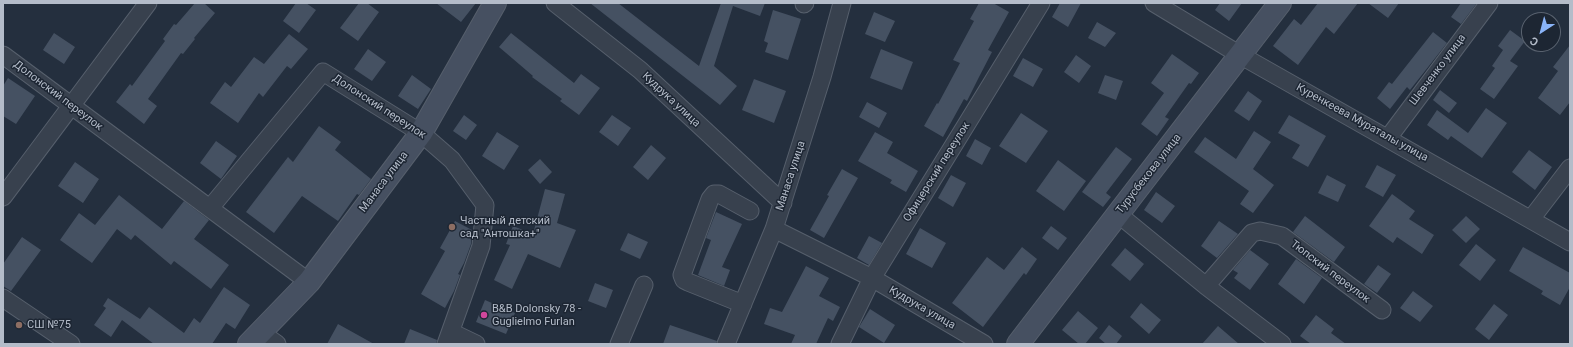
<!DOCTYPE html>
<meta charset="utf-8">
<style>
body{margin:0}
#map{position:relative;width:1573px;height:347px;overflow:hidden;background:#242f3e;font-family:Roboto,sans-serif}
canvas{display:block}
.frame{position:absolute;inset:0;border:4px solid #b4bcc9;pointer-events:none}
.north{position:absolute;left:1521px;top:12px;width:40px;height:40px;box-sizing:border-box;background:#1d2633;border:1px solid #59626f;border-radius:50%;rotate:216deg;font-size:11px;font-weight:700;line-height:16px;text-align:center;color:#b4bcc9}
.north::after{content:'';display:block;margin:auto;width:14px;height:18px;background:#8ab4f8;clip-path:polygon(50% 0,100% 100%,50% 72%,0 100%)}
</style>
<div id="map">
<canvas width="1573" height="347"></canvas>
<div class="frame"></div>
<div class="north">С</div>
</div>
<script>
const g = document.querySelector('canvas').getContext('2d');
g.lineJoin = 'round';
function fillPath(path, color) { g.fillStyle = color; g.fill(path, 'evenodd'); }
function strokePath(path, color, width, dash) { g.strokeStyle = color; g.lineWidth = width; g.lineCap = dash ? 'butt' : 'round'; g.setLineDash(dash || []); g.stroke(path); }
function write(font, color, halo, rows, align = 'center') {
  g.font = font + ' Roboto,sans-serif'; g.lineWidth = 3; g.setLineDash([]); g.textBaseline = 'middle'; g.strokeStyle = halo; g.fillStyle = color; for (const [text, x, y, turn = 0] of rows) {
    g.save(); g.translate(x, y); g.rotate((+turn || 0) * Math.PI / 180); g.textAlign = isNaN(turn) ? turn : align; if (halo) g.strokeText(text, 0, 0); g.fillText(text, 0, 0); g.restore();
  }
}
fillPath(new Path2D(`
 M195,3H204L215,13L194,38L195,39L183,54L181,53L148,99L157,106L144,124L116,102L130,84L132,86L165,41L163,39L174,24L176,25Z
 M296,3H306L316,10L299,33L283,21Z
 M359,3H367L379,12L358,41L340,28Z
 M436,3H476L461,22Z
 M590,3H618L699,66L721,3H765L760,16L733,6L714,66L737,86L720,105Z
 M979,3H993L1009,12L988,50L992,52L979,77L967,101L964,99L943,137L924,126L937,103L938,104L960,63L953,60L974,21L970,19Z
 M1060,3H1081L1068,27L1052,17Z
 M1220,3H1242L1229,21L1215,10Z
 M1318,3H1358L1334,34L1326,27L1298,65L1273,46L1294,19L1301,25Z
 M1368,3H1399L1388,18Z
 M1461,3H1477L1461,24L1451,17Z
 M773,10L801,19L788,60L765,52L768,43L764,41Z
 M874,12L895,21L885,42L865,34Z
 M1097,22L1116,33L1105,47L1088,38Z
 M1510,30L1525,41L1510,61L1518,66L1494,99L1480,89L1495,68L1492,66L1503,50L1498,46Z
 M1433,32L1447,43L1410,90L1407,87L1390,109L1377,98L1389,82L1392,84Z
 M54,33L75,47L64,64L43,50Z
 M511,33L574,83L581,74L600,88L579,115L560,101L562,99L532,77L533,76L499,47Z
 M289,34L308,49L291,69L287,66L263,97L259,93L238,123L210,103L225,82L231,87L254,57L264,64Z
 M1570,45V102L1560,115L1538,98L1558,71L1553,67Z
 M368,49L386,62L372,81L354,69Z
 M881,49L913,62L902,90L870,78Z
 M1172,54L1199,73L1191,84L1189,83L1165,117L1169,119L1157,136L1141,124L1164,93L1151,83Z
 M1076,55L1091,66L1079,83L1064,72Z
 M1023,58L1043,69L1033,87L1013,76Z
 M412,75L431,89L418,109L398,96Z
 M1105,75L1123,81L1116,100L1098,93Z
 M8,78L35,96L16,124L3,116V86Z
 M754,79L786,91L774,123L742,110Z
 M1440,90L1457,103L1449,113L1433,100Z
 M1248,91L1262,101L1249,121L1234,111Z
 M867,102L887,113L879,128L859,117Z
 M1486,108L1507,123L1482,158L1451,136L1448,140L1427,125L1437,110L1468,133Z
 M1021,113L1048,131L1026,163L999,146Z
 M464,115L477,125L466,140L453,131Z
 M612,115L631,128L618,146L599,132Z
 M1289,115L1326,136L1308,167L1292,158L1300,145L1278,133Z
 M319,126L341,142L335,150L371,179L359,195L357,194L338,221L302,196L274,233L246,212L288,157L293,162Z
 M1254,131L1271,142L1253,169L1274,185L1253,213L1240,204L1249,191L1194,152L1205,137L1236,159Z
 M497,132L519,146L504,170L482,156Z
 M875,132L893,142L887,153L918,171L906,192L890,183L892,180L858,161Z
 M975,139L991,148L982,165L966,156Z
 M216,141L237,156L221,179L200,163Z
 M651,145L666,158L648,180L633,167Z
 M1116,147L1132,159L1106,193L1111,197L1103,207L1082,192Z
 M1529,150L1552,167L1535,190L1512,172Z
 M540,159L552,172L540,184L528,170Z
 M1058,160L1086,181L1064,211L1036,191Z
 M75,162L99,179L83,203L58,186Z
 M1377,165L1396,175L1383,197L1365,187Z
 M842,169L858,178L824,238L810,230L829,196L827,195Z
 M951,175L966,183L953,207L938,198Z
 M1327,175L1346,185L1338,202L1318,193Z
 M545,189L565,194L557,223L576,230L560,268L528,254L512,289L494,280L510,245L506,244L513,226L533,234Z
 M1156,192L1175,206L1162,223L1144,210Z
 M1392,194L1415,211L1409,219L1434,235L1422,254L1397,237L1393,243L1369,226Z
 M119,195L162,229L184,201L209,220L194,239L229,265L211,289L174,261L171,265L135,235L131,240L117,229L92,263L60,240L79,213L95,225Z
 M716,212L742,224L722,267L730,270L724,286L698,275L711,240L706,238Z
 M1305,216L1345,247L1334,262L1293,232Z
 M1466,216L1480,229L1466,243L1452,230Z
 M455,221L472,230L471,244L464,263L458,274L460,275L454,291L445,308L421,294L445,251L440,248Z
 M1219,221L1238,234L1217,258L1201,246Z
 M1051,226L1067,238L1058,250L1042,238Z
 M920,228L946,243L932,268L906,254Z
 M628,233L648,242L640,259L620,250Z
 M869,236L882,243L869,265L857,258Z
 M22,237L41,250L11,291L3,286V264Z
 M1476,244L1496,260L1480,281L1459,265Z
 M1022,247L1037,259L1026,275L1024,273L983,327L952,303L987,257L1004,270Z
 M1523,247L1570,273V287L1560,305L1541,294L1543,291L1509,271Z
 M1125,248L1144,264L1130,281L1111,265Z
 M1250,250L1269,264L1250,290L1234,278L1238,273L1233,270Z
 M1296,259L1322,278L1304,304L1278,284Z
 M1378,265L1391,274L1377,293L1364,284Z
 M806,266L829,278L819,296L840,307L833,321L828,318L816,344H791L795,335L764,324L770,308L782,312Z
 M595,283L613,290L606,308L588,301Z
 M224,287L250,305L235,329L226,323L212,344H154L122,320L111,337L94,325L106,308L103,306L108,298L140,319L149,307L184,333L194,318L200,323Z
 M1413,291L1433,306L1420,322L1400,308Z
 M485,300L515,313L506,334L476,322Z
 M1141,303L1161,320L1149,334L1130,317Z
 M1494,304L1508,315L1489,340L1475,329Z
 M870,309L895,325L884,343L859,327Z
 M1078,311L1098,328L1085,344H1079L1062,330Z
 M1316,315L1334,329L1331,333L1346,344H1311L1300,336Z
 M338,324L374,344H327Z
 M670,325L717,341L716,344H663Z
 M1109,325L1122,336L1116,344H1106L1099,338Z
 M1218,326L1239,344H1202Z
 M410,329L437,340L436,344H404Z`), '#455162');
const street = new Path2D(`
 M555,3L640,70L783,203
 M1154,3L1240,55L1570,242
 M804,4L805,3
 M3,55L309,282
 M1388,138L1489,3
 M3,197L148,3
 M210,208L323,72L421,133L452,160L485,205L481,246L446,344
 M1118,214L1206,286L1282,344
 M1531,219L1570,168
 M774,229L872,278L984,344
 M1206,286L1252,233L1260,231L1282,236L1382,310
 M3,298L71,344
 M743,304L688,282L684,280L682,275L710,199L714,194H719L750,211
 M260,332L277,344
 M451,332L476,344
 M619,344L644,285
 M726,344L774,229L822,77L842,3
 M840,344L872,278L1041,3`);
const secondary = new Path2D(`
 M249,344L309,282L421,133L495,3
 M1018,344L1280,3`);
strokePath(street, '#565f6c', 19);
strokePath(secondary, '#565f6c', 24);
strokePath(street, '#38414e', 17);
strokePath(secondary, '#465061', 22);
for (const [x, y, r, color] of [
 [452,227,4,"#8d6e63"],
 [484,315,4,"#d1479c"],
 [19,325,4,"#8d6e63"]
]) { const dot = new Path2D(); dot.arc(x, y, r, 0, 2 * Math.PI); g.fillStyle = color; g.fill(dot); strokePath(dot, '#1d2633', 1.5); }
write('11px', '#b4bcc9', '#1d2633', [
 ["Шевченко улица",1438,70,-53],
 ["Долонский переулок",58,96,37],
 ["Кудрука улица",671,100,43],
 ["Долонский переулок",379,107,33],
 ["Куренкеева Мураталы улица",1362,123,29],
 ["Офицерский переулок",937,172,-58],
 ["Турусбекова улица",1149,174,-52],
 ["Манаса улица",791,176,-72],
 ["Манаса улица",384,182,-53],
 ["Тюпский переулок",1330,272,37],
 ["Кудрука улица",922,308,30]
]);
write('11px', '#b4bcc9', '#1d2633', [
 ["Частный детский",460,221],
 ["сад \"Антошка+\"",460,234],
 ["B&B Dolonsky 78 -",492,309],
 ["Guglielmo Furlan",492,322],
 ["СШ №75",27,325]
], 'left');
</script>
